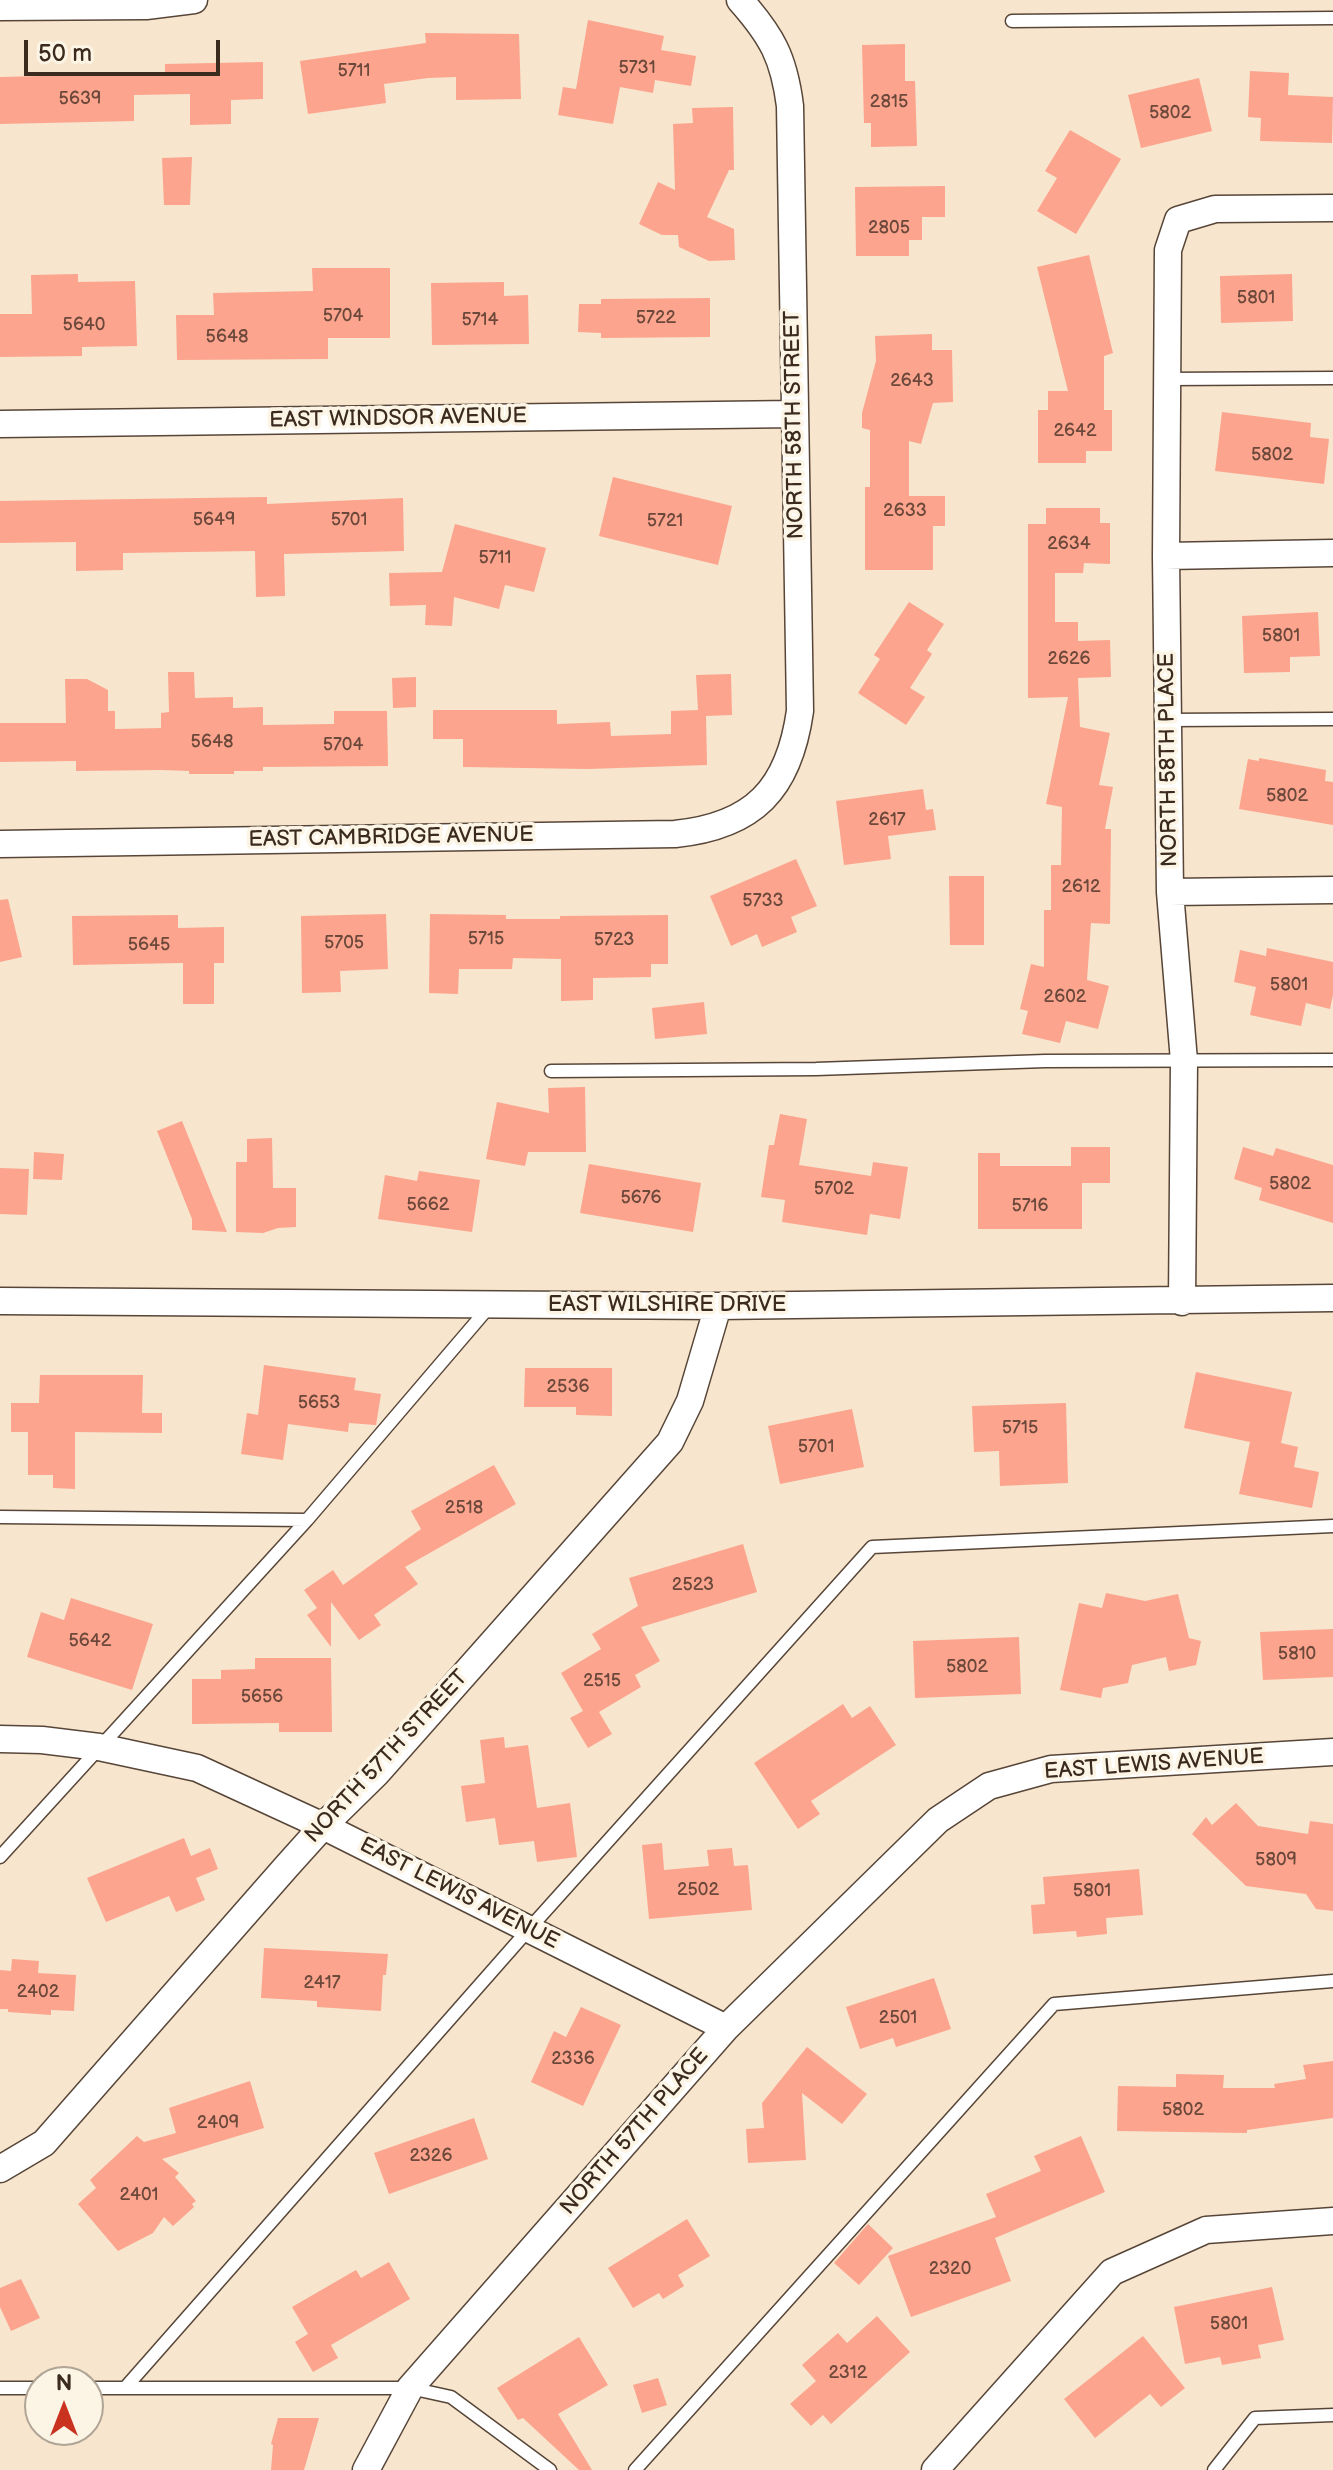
<!DOCTYPE html>
<style>
body{margin:0}
#map{position:relative;width:1333px;height:2470px;overflow:hidden;background:#f7e5cd;font-family:"Balsamiq Sans",sans-serif}
canvas{display:block}
.north{position:absolute;left:24px;top:2366px;width:80px;height:80px;box-sizing:border-box;background:#fcf5e5;border:2px solid #afa495;border-radius:50%;rotate:0deg;font-size:22px;font-weight:700;line-height:32px;text-align:center;color:#3b2a1e}
.north::after{content:'';display:block;margin:auto;width:28px;height:36px;background:#c8321e;clip-path:polygon(50% 0,100% 100%,50% 72%,0 100%)}
.scale{position:absolute;left:24px;top:40px;width:196px;height:36px;box-sizing:border-box;border:4px solid #3b2a1e;border-top:0;padding-left:10px;font-size:24px;line-height:28px;white-space:nowrap;color:#3b2a1e;-webkit-text-stroke:6px #fcf5e5;paint-order:stroke}
</style>
<div id="map">
<canvas width="1333" height="2470"></canvas>
<div class="north">N</div>
<div class="scale">50 m</div>
</div>
<script>
const g = document.querySelector('canvas').getContext('2d');
g.lineJoin = 'round';
function fillPath(path, color) { g.fillStyle = color; g.fill(path, 'evenodd'); }
function strokePath(path, color, width, dash) { g.strokeStyle = color; g.lineWidth = width; g.lineCap = dash ? 'butt' : 'round'; g.setLineDash(dash || []); g.stroke(path); }
function write(font, color, halo, rows, align = 'center') {
  g.font = font + ' "Balsamiq Sans",sans-serif'; g.lineWidth = 7; g.setLineDash([]); g.textBaseline = 'middle'; g.strokeStyle = halo; g.fillStyle = color; for (const [text, x, y, turn = 0] of rows) {
    g.save(); g.translate(x, y); g.rotate((+turn || 0) * Math.PI / 180); g.textAlign = isNaN(turn) ? turn : align; if (halo) g.strokeText(text, 0, 0); g.fillText(text, 0, 0); g.restore();
  }
}
fillPath(new Path2D(`
 M588,20L664,36L661,50L696,56L691,86L655,80L653,93L620,87L613,124L558,115L563,87L576,89Z
 M425,33L519,34L521,99L456,100V77L428,78L384,84L386,103L308,114L300,61L426,43Z
 M905,44V81H915L917,146L871,147V123H864L862,45Z
 M263,62V99L231,100V124L190,125V94L134,95V121L0,124V77L165,73V64Z
 M1250,71L1289,73L1288,95L1333,97L1332,143L1260,141L1261,118L1248,117Z
 M1199,78L1212,131L1141,148L1128,95Z
 M733,107L734,170H729L707,217L734,229L735,260L709,261L679,247L678,235H662L639,224L658,182L675,190L673,124L693,123L692,108Z
 M1070,130L1121,159L1076,234L1037,211L1057,178L1045,171Z
 M192,157L190,205H164L162,158Z
 M945,186V217H922V240H909V256H856L855,187Z
 M1089,255L1113,353L1104,356V410H1112V451H1086V463H1038V410H1048V391H1068L1037,267Z
 M312,268H390V338H328V359L177,360L176,315H214L213,293L313,291Z
 M78,274V282L135,281L137,346L82,347V356L0,357V314H32L31,275Z
 M1292,274L1293,321L1221,323L1220,276Z
 M504,282V296L528,295L529,344L432,345L431,283Z
 M710,298V337L601,338V333L578,332L579,304H601V299Z
 M932,334V350H952L953,402L933,403L921,444L909,441V496H945V526H933V570H865V487H870V430L862,428V413L876,361L875,336Z
 M1222,412L1311,423L1310,437L1329,439L1324,484L1215,471Z
 M613,477L732,506L718,565L599,536Z
 M267,497V504L403,498L404,551L284,554L285,596L256,597L255,551L123,553V570L76,571V542L0,543V501Z
 M1046,508H1100V523H1110V564L1084,563L1083,573H1055V622H1078V641L1110,640L1111,677L1078,678L1080,727L1110,733L1099,785L1113,787L1105,829H1111L1110,924L1091,923L1087,980L1109,986L1098,1029L1066,1021L1060,1043L1022,1034L1028,1011L1020,1009L1031,964L1044,967V910H1051V865H1061L1062,807L1046,804L1068,697L1028,698V524H1046Z
 M455,524L546,548L534,592L505,585L499,609L454,597L452,626L425,625L426,605L390,606L389,573L442,572Z
 M909,602L944,624L927,650L932,654L910,688L925,697L906,725L858,693L880,659L874,655Z
 M1318,612L1320,656L1290,657V672L1244,673L1242,616Z
 M168,672H194L195,698L233,697V708L263,707V725L334,724V711H387L388,766L263,767V771H234V774H189V771L161,770L76,771V761L0,762V723H66L65,679H87L108,690V711H115V729L161,728V713L169,712Z
 M731,674L732,715L706,716L707,765L588,769L463,767V739H433V710H557V724L610,722L611,736L671,734V711L698,710L696,675Z
 M416,677V707L393,708L392,678Z
 M1259,758L1326,770L1325,781L1333,782V825L1239,809L1248,759L1259,761Z
 M923,789L926,810L933,809L936,830L888,836L891,859L844,865L836,801Z
 M796,859L817,906L791,917L797,932L762,947L757,934L731,946L710,896Z
 M949,876H984V945H950Z
 M8,899L22,957L0,962V900Z
 M386,914L388,969L340,971L341,992L302,993L301,916Z
 M430,914L506,915V919H560V916L668,915V964H651V977L593,978V1000L561,1001V959L513,958L512,969H459L458,994L429,993Z
 M178,915V928L224,927V963H214V1004H183V963L73,965L72,916Z
 M1267,948L1333,962V995L1330,1009L1306,1003L1301,1026L1250,1015L1256,987L1234,982L1240,950L1266,956Z
 M704,1002L707,1034L655,1039L652,1008Z
 M585,1087L586,1152H528L525,1166L486,1159L497,1102L549,1113L548,1088Z
 M780,1114L807,1119L799,1165L871,1176L873,1162L908,1167L900,1219L870,1214L867,1235L782,1222L785,1200L761,1197L769,1145H774Z
 M182,1121L227,1232L192,1230V1219L157,1131Z
 M272,1138L273,1188H296V1227L278,1228L263,1233L236,1232V1162H247V1139Z
 M1071,1147H1110V1183H1082V1229H978V1153H1000V1166H1071Z
 M1243,1147L1273,1156L1276,1148L1333,1165V1223L1259,1200L1262,1188L1234,1179Z
 M34,1152L64,1154L62,1180L33,1179Z
 M589,1164L701,1183L693,1232L580,1213Z
 M0,1168L29,1169L27,1215L0,1214Z
 M419,1171L480,1180L472,1232L378,1219L385,1175L417,1181Z
 M264,1365L356,1378L354,1390L381,1394L376,1425L349,1423L348,1432L288,1424L283,1460L241,1454L247,1413L258,1415Z
 M525,1368H612V1416L576,1415V1407H524Z
 M1196,1372L1292,1392L1281,1443L1298,1447L1294,1467L1319,1472L1312,1508L1239,1494L1250,1442L1184,1428Z
 M40,1375H143L142,1413H162V1433L75,1432V1489L53,1488V1475H28V1432H11V1403H39Z
 M1066,1403L1068,1483L1000,1486L999,1451L974,1452L972,1406Z
 M852,1409L864,1467L780,1484L768,1426Z
 M494,1465L516,1504L405,1567L418,1584L374,1615L381,1625L359,1640L331,1602V1647L307,1615L317,1608L304,1590L333,1570L343,1585L421,1529L411,1511Z
 M743,1544L757,1592L641,1627L660,1661L635,1675L641,1687L599,1712L612,1734L588,1748L570,1718L583,1711L561,1673L601,1649L592,1634L638,1606L629,1578Z
 M1106,1593L1145,1601L1178,1594L1189,1638L1201,1641L1196,1665L1169,1671L1166,1657L1132,1665L1128,1683L1103,1688L1101,1698L1060,1690L1079,1603L1102,1608Z
 M71,1598L153,1624L132,1690L27,1657L41,1612L64,1620Z
 M1333,1629V1677L1263,1680L1260,1632Z
 M1019,1637L1021,1694L915,1698L913,1641Z
 M255,1658H331L332,1732H279V1723L192,1724V1679H221V1670L255,1669Z
 M843,1704L852,1718L870,1706L896,1745L811,1801L820,1814L798,1829L754,1763Z
 M504,1737L505,1748L528,1745L537,1808L570,1803L577,1857L537,1862L534,1841L499,1845L495,1818L466,1822L461,1786L485,1783L480,1740Z
 M1236,1803L1258,1826L1308,1834L1310,1821L1333,1824V1911L1316,1909L1306,1894L1246,1886L1192,1834L1206,1817L1212,1825Z
 M184,1838L191,1856L210,1848L218,1869L196,1878L205,1900L176,1912L169,1896L106,1922L87,1878Z
 M662,1843L664,1870L709,1866L707,1850L732,1848L734,1866L748,1865L752,1910L649,1919L642,1845Z
 M1139,1869L1143,1915L1106,1918L1107,1934L1077,1937L1076,1931L1033,1934L1031,1905L1045,1904L1043,1877Z
 M264,1948L388,1954L386,1975H383L381,2011L317,2007V2001L261,1998Z
 M12,1959L39,1961L38,1973L76,1975L74,2011L51,2010V2015L8,2012V2009H0V1970L11,1971Z
 M934,1978L951,2029L896,2047L893,2038L860,2049L846,2007Z
 M581,2007L621,2025L583,2106L531,2082L554,2031L566,2037Z
 M807,2047L867,2094L842,2124L802,2093L806,2160L748,2163L746,2129L764,2128L762,2103Z
 M1333,2061V2118L1247,2130V2133L1117,2131L1118,2086L1176,2087V2074L1224,2075L1223,2088H1275L1274,2084L1306,2079L1303,2065Z
 M250,2081L264,2128L162,2159L179,2173L175,2177L196,2201L192,2204L194,2207L173,2226L164,2217L153,2233L118,2251L78,2204L96,2188L90,2180L137,2136L144,2142L176,2133L169,2108Z
 M474,2118L488,2159L389,2194L374,2153Z
 M1081,2136L1105,2192L995,2238L1011,2281L911,2317L888,2256L996,2217L986,2194L1041,2171L1034,2156Z
 M687,2219L710,2256L678,2275L684,2286L663,2299L659,2293L633,2308L608,2268Z
 M868,2224L893,2248L859,2285L834,2263Z
 M389,2262L410,2299L331,2345L338,2358L313,2372L295,2342L308,2334L292,2307L356,2270L361,2278Z
 M21,2279L40,2318L11,2331L0,2307V2288Z
 M1272,2287L1284,2340L1258,2345L1261,2358L1222,2365L1220,2357L1185,2364L1174,2307Z
 M877,2316L910,2352L831,2424L823,2415L811,2426L790,2404L816,2381L802,2365L838,2333L847,2343Z
 M1143,2336L1185,2388L1161,2407L1150,2394L1095,2438L1064,2399Z
 M579,2337L608,2385L558,2414L592,2470H579L523,2418L518,2420L497,2388Z
 M658,2378L667,2405L642,2413L633,2385Z
 M278,2418H319L304,2470H271L273,2445L271,2444Z`), '#fca48e');
const service = new Path2D(`
 M1012,21L1333,18
 M1167,379L1333,378
 M1168,720L1333,719
 M551,1071L816,1069L1045,1061L1333,1060
 M0,1517L307,1520
 M0,1857L307,1520L489,1307
 M0,2388H40
 M88,2388H410L451,2397L550,2470
 M125,2388L529,1929L872,1547L1333,1526
 M635,2470L1054,2004L1333,1981
 M1214,2470L1255,2418L1333,2415`);
const minor = new Path2D(`
 M0,7L146,6L194,0
 M0,424L795,414
 M1166,556L1333,553
 M0,844L675,834C754,826 789,789 800,711L790,106C784,58 772,36 740,0
 M1170,892L1333,890
 M0,1301L718,1306L1333,1298
 M1182,1302L1184,1061L1170,892L1166,556L1168,250L1178,220L1215,209L1333,208
 M0,1739L42,1740L99,1747L197,1768L323,1826L726,2028
 M0,2169L44,2143L287,1866L323,1826L377,1773L670,1442L690,1401L718,1306
 M366,2470L410,2388L726,2028L938,1820L989,1786L1051,1769L1333,1752
 M935,2470L1112,2272L1206,2230L1333,2221`);
strokePath(service, '#574638', 15);
strokePath(minor, '#574638', 29);
strokePath(service, '#fff', 12);
strokePath(minor, '#fff', 26);
write('18px', '#6b483a', null, [
 ["5731",637,68],
 ["5711",354,71],
 ["5639",80,99],
 ["2815",889,102],
 ["5802",1170,113],
 ["2805",889,228],
 ["5801",1256,298],
 ["5704",343,316],
 ["5722",656,318],
 ["5714",480,320],
 ["5640",84,325],
 ["5648",227,337],
 ["2643",912,381],
 ["2642",1075,431],
 ["5802",1272,455],
 ["2633",905,511],
 ["5649",214,520],
 ["5701",349,520],
 ["5721",665,521],
 ["2634",1069,544],
 ["5711",495,558],
 ["5801",1281,636],
 ["2626",1069,659],
 ["5648",212,742],
 ["5704",343,745],
 ["5802",1287,796],
 ["2617",887,820],
 ["2612",1081,887],
 ["5733",763,901],
 ["5715",486,939],
 ["5723",614,940],
 ["5705",344,943],
 ["5645",149,945],
 ["5801",1289,985],
 ["2602",1065,997],
 ["5802",1290,1184],
 ["5702",834,1189],
 ["5676",641,1198],
 ["5662",428,1205],
 ["5716",1030,1206],
 ["2536",568,1387],
 ["5653",319,1403],
 ["5715",1020,1428],
 ["5701",816,1447],
 ["2518",464,1508],
 ["2523",693,1585],
 ["5642",90,1641],
 ["5810",1297,1654],
 ["5802",967,1667],
 ["2515",602,1681],
 ["5656",262,1697],
 ["5809",1276,1860],
 ["2502",698,1890],
 ["5801",1092,1891],
 ["2417",322,1983],
 ["2402",38,1992],
 ["2501",898,2018],
 ["2336",573,2059],
 ["5802",1183,2110],
 ["2409",218,2123],
 ["2326",431,2156],
 ["2401",139,2195],
 ["2320",950,2269],
 ["5801",1229,2324],
 ["2312",848,2373]
]);
write('22px', '#3b2a1e', '#fcf5e5', [
 ["EAST WINDSOR AVENUE",398,419,-1],
 ["NORTH 58TH STREET",795,425,-91],
 ["NORTH 58TH PLACE",1169,760,-91],
 ["EAST CAMBRIDGE AVENUE",391,838,-1],
 ["EAST WILSHIRE DRIVE",667,1305],
 ["NORTH 57TH STREET",387,1757,-47],
 ["EAST LEWIS AVENUE",1154,1765,-4],
 ["EAST LEWIS AVENUE",459,1894,27],
 ["NORTH 57TH PLACE",635,2132,-49]
]);
</script>
